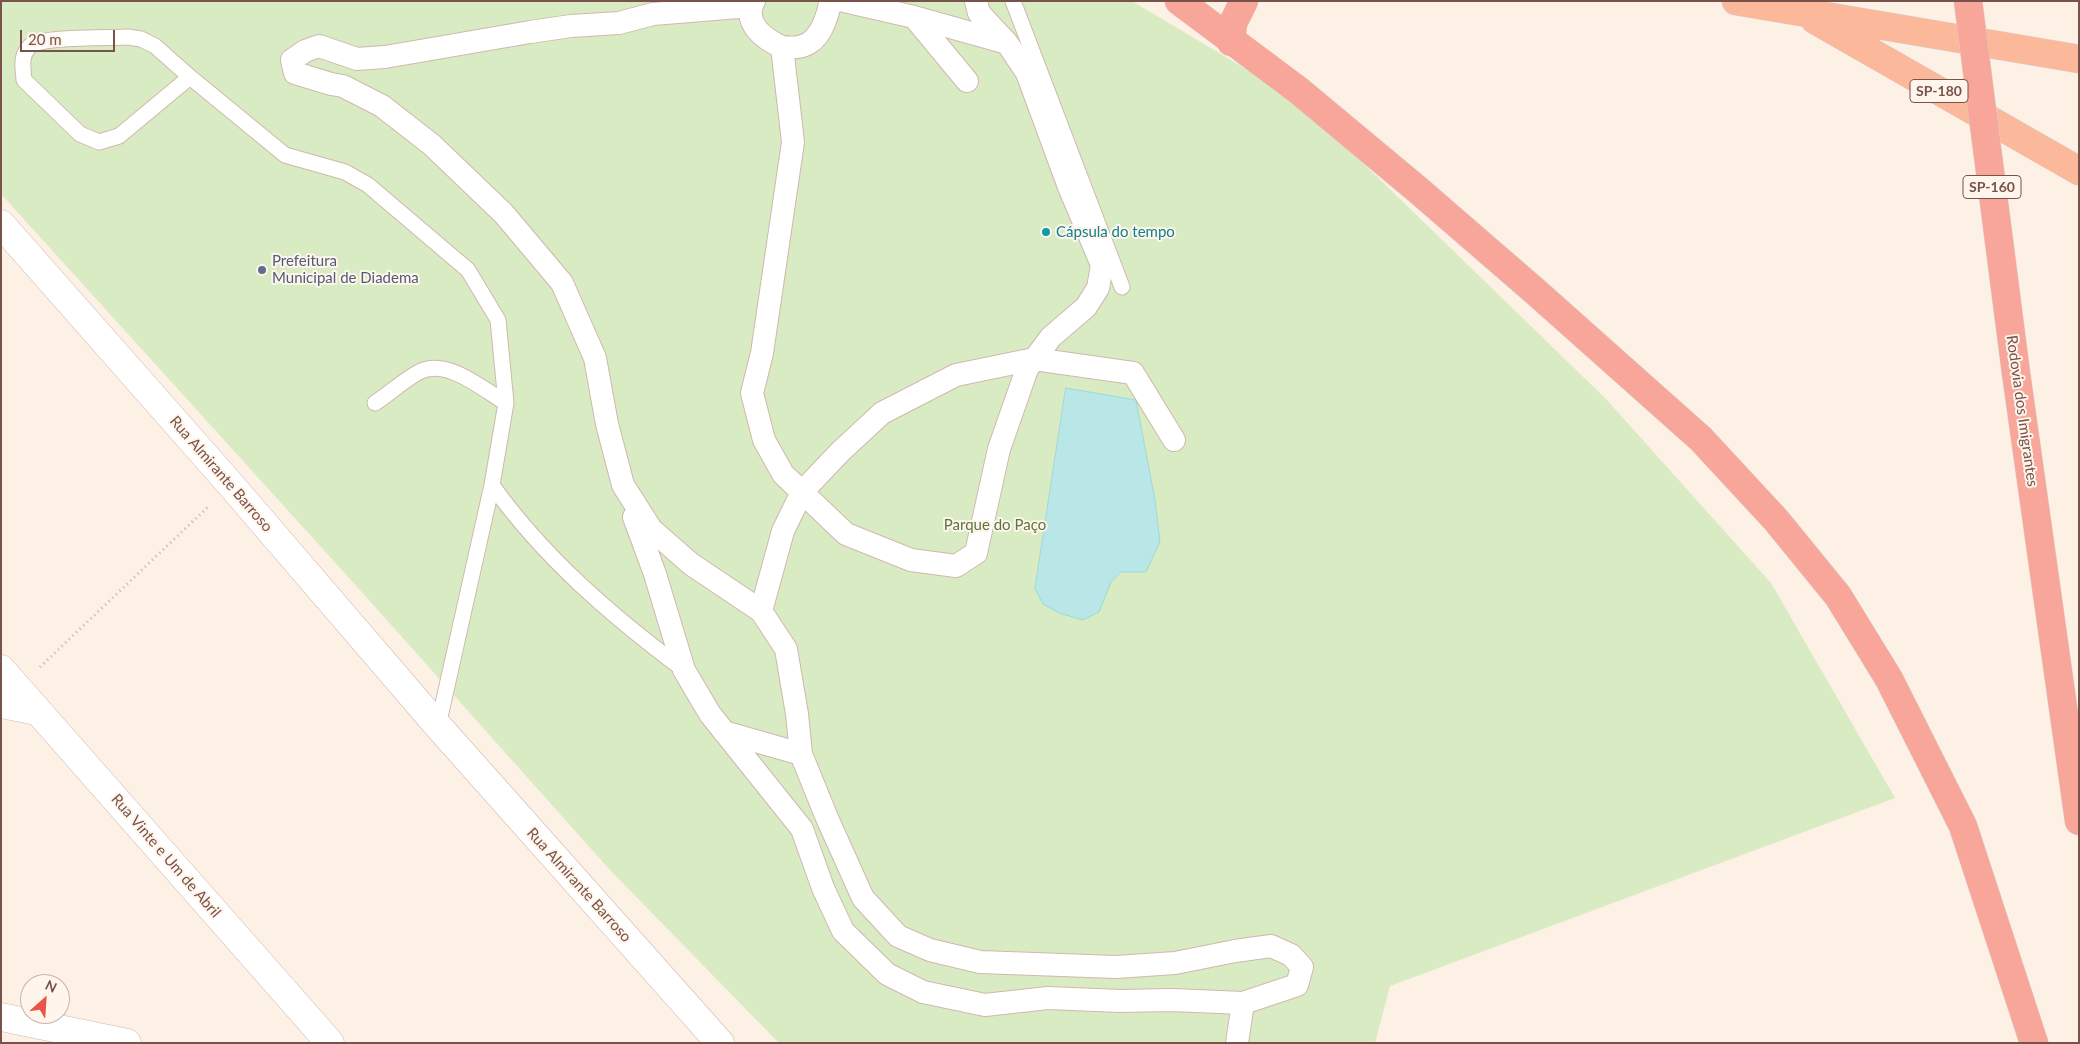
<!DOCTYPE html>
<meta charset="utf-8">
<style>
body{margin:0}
#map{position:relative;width:2080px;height:1044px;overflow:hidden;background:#fdf0e5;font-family:Lato,sans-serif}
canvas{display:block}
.frame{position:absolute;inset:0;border:2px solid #775349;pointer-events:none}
.north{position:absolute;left:20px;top:974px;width:50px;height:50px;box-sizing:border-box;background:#fff5ec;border:1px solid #c9b4ab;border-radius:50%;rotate:26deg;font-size:14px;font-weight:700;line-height:20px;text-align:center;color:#775349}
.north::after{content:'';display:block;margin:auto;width:18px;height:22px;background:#ea5447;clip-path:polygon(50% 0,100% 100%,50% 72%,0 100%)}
.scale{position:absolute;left:20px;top:30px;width:95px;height:22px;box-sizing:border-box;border:2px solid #775349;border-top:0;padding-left:6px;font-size:15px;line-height:18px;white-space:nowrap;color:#775349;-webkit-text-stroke:4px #fff5ec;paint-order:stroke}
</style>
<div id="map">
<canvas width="2080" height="1044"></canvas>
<div class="frame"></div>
<div class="north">N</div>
<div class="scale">20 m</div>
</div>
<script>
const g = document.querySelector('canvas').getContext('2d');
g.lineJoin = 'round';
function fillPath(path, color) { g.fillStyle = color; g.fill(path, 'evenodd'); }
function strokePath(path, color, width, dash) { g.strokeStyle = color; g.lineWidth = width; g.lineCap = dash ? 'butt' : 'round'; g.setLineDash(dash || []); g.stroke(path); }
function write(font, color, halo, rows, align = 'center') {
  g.font = font + ' Lato,sans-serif'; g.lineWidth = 4; g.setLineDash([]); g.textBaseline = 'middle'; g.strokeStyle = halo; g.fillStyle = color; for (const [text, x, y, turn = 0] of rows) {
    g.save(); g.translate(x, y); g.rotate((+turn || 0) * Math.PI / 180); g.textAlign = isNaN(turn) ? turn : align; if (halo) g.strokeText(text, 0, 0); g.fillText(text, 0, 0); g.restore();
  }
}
fillPath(new Path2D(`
 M1,1H1132L1298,100L1606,399L1771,583L1895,798L1390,986L1375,1043H779L610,870L360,590L1,194Z`), '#d9ebc3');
const water = new Path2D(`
 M1066,388L1136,400L1155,500L1160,542L1146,572H1121L1111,582L1099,612L1083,620L1059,613L1043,604L1035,589Z`);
fillPath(water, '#b9e7e7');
strokePath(water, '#9fd9d9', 1);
const service = new Path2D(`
 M1013,1L1122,287
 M190,77L119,136L99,142L80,134L24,80C23,67 20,56 30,46C42,36 110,38 128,37L141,39L155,46L190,77L285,155L345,172L368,185L468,270L498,320L506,403L492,485L438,726
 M375,403C390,393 404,380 419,372C446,357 484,390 506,403
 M492,485C544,558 613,617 684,670`);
const pedestrian = new Path2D(`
 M754,1C742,23 764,39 782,47L793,142L762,353L752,393L764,440L783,474L846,534L911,560L956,566L976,553L999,449L1027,369L1051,337L1086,307L1098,288L1102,265L1069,187L1027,73L1007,43L914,17L844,1
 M976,1L979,13L1007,43
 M751,6L653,14L619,23L571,26L530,32L385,57L357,59L319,46L305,51L292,60L295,73L331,84L343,86L382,106L432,145L504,214L562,283L595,358L607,424L623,485L651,529L691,564L761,611L786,649L797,714L801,754L827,818L863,898L898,936L930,950L980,962L1116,967L1175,963L1235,951L1271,946L1291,955L1302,967L1297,985L1243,1003L1237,1043
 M914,17L967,81
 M782,47C805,50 817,42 825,21C827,15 830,8 830,1
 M634,517L655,574L684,670L710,714L802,829L823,888L843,931L887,974L923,992L985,1005L1048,998L1120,1001L1172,1000L1243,1003
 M761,611L783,531L802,492L840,452L882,413L956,375L1034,359L1133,373L1174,440
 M724,732L801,754`);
const minor = new Path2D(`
 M1,224L231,485L438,726L720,1043
 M1,669L330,1043
 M1,704L37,711
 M1,1017L127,1043`);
const trunk = new Path2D(`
 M1736,1L2079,59
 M1815,20L2079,171`);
const motorway = new Path2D(`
 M1179,1L1298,90L1418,190L1537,293L1701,439L1776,520L1838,596L1889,679L1963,826L2034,1043
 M1231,42L1233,23L1244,1
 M2016,373L2079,821`);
strokePath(service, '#d1b8ad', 17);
strokePath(pedestrian, '#d1b8ad', 24);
strokePath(minor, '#d1b8ad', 29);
strokePath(trunk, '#d9cfcc', 29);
strokePath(motorway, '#d9cfcc', 29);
strokePath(new Path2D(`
 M40,667L209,506`), '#d8ad9f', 3, [1, 4]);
strokePath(service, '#fff', 15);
strokePath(pedestrian, '#fff', 22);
strokePath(minor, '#fff', 28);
strokePath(trunk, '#fbb89b', 28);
strokePath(motorway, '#f9a69a', 28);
const motorwayBridge = new Path2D(`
 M1968,1L2016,373`);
strokePath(motorwayBridge, '#d9cfcc', 29, []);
strokePath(motorwayBridge, '#f9a69a', 28);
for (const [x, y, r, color] of [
 [1046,232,5,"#0f9aa8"],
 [262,270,5,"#5c6f8a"]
]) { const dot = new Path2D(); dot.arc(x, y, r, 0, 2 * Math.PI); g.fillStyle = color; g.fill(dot); strokePath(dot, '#fff5ec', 2); }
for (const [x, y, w] of [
 [1939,91,58],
 [1992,187,58]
]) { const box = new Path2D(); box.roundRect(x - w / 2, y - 11.5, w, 23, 4); g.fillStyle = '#fff5ec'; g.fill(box); strokePath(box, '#775349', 1); }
write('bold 14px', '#775349', null, [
 ["SP-180",1939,91],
 ["SP-160",1992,187]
]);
write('15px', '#0d838f', '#fff5ec', [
 ["Cápsula do tempo",1056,232]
], 'left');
write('15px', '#4e5e75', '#fff5ec', [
 ["Prefeitura",272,261],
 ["Municipal de Diadema",272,278]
], 'left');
write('15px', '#775349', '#fff5ec', [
 ["Rodovia dos Imigrantes",2022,411,82],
 ["Rua Almirante Barroso",221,474,49],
 ["Rua Vinte e Um de Abril",166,856,49],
 ["Rua Almirante Barroso",579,885,48]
]);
write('15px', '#57773e', '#fff5ec', [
 ["Parque do Paço",995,525]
]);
</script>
